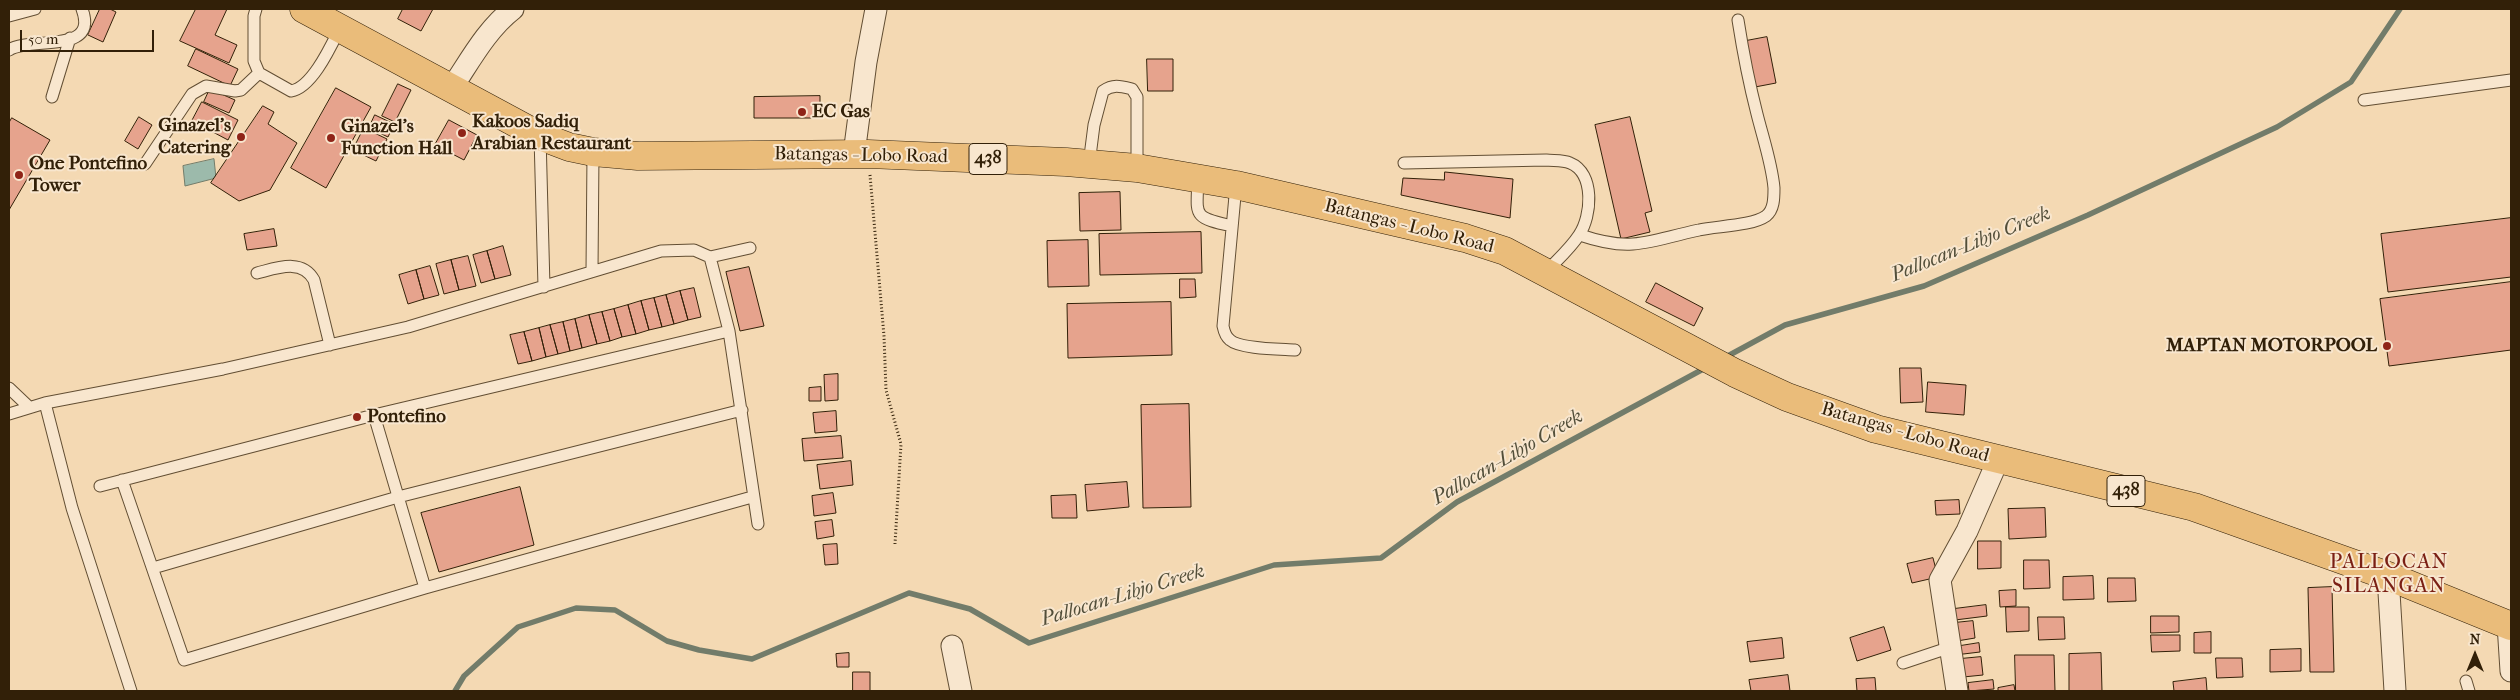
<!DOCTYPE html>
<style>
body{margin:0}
#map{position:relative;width:2520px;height:700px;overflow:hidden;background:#f4d9b3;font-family:"IM FELL French Canon",serif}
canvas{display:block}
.frame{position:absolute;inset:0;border:10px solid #322008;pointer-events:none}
.north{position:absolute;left:2450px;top:630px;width:50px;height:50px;-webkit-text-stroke:4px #f8e6ce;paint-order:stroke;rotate:0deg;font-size:14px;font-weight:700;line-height:20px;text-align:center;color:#322008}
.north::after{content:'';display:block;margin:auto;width:18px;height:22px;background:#322008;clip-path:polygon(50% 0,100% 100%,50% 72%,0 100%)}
.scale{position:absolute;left:20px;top:30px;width:134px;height:22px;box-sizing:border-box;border:2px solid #322008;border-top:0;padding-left:6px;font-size:15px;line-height:18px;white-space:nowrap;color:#322008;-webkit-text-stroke:4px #f8e6ce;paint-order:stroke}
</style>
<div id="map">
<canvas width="2520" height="700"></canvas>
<div class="frame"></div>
<div class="north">N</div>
<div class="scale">50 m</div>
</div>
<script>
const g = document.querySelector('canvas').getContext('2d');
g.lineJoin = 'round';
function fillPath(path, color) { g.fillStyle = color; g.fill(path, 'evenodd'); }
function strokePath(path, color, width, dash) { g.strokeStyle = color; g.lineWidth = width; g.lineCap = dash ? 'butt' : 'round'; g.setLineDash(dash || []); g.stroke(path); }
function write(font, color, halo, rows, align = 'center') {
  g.font = font + ' "IM FELL French Canon",serif'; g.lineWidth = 4; g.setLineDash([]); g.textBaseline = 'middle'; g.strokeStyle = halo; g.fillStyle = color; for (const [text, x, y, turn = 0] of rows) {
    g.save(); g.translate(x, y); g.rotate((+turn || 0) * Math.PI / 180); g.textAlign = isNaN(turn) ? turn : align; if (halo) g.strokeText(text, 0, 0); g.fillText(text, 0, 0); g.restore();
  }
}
const water = new Path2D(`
 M214,159L216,178L185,186L183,166Z`);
fillPath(water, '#9cbaab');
strokePath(water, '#727c6a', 1);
strokePath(new Path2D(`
 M1724,358L1785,325L1924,286L2088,215L2277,127L2351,82L2400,9
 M455,691L464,676L518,627L576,608L615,610L667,641L699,650L752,659L909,593L970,609L1029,643L1274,565L1381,558L1457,502L1707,367`), '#727c6a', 5.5);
const building = new Path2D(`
 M100,9H110L116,12L103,42L88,35Z
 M196,9H227L215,35L237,45L229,63L180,41Z
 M403,9H433L421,31L398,19Z
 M1767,37L1776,83L1755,87L1746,41Z
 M196,49L238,69L230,86L188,66Z
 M1147,59H1173V91H1148Z
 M398,84L411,90L395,122L382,116Z
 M336,88L371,107L326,188L291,168Z
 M210,89L235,100L229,113L204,102Z
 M820,96V118H754V97Z
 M202,102L238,120L228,140L192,121Z
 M263,106L274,112L268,124L297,143L270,190L239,201L211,183Z
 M375,115L394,124L388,137L369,128Z
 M139,117L152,125L138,149L125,141Z
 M1630,117L1652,211L1645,213L1650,232L1621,239L1595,125Z
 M12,118L50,140L9,210V123Z
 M449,120L477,135L464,160L435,145Z
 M364,128L387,139L376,161L353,150Z
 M1445,172L1513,179L1510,218L1401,195L1403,178L1444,180Z
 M1120,192L1121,230L1080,231L1079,193Z
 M2511,218V277L2388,292L2381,234Z
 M274,229L277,246L247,250L244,234Z
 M1201,232L1202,273L1100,275L1099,234Z
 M1088,240L1089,286L1048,287L1047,241Z
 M503,246L511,275L495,279L487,251Z
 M487,251L495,279L481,283L473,255Z
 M468,256L476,286L459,290L451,260Z
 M451,260L459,290L444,294L436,264Z
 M430,266L439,295L424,299L416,270Z
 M749,267L764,326L740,331L726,272Z
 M416,270L424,299L408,304L399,275Z
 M1180,279H1195L1196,297L1180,298Z
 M2511,282V350L2389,366L2380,299Z
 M1656,283L1703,308L1694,326L1646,302Z
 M694,288L701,317L688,320L680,291Z
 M680,291L688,320L674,324L666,295Z
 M666,295L674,324L662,327L654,298Z
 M654,298L662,327L649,330L641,301Z
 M641,301L649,330L636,334L628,305Z
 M1171,302L1172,355L1068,358L1067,304Z
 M628,305L636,334L622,337L614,309Z
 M614,309L622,337L610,341L602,312Z
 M602,312L610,341L597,344L589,315Z
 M589,315L597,344L582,348L575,319Z
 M575,319L582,348L570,351L563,322Z
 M563,322L570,351L558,354L550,325Z
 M550,325L558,354L546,357L539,328Z
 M539,328L546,357L532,361L524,332Z
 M524,332L532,361L518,364L510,335Z
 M1900,368H1921L1923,402L1901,403Z
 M838,374V400L825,401L824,375Z
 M1928,382L1966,385L1964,415L1926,412Z
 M821,387V401H809V388Z
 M1189,404L1191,507L1143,508L1141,405Z
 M836,411L837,431L815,433L813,413Z
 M841,436L843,458L804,461L802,439Z
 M851,461L853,485L820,489L817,465Z
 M1127,482L1129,507L1087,511L1085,485Z
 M520,487L534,545L439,572L421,513Z
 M833,493L836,513L814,516L812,496Z
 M1076,495L1077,518H1052L1051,496Z
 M1959,500L1960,514L1936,515L1935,501Z
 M2045,508L2046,537L2009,539L2008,509Z
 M832,520L834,536L817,539L815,522Z
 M1978,541H2001V568L1978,569Z
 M837,544L838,564L825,565L823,545Z
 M1933,558L1938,577L1912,583L1907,564Z
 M2024,560H2049L2050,588L2024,589Z
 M2093,576L2094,599L2063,600V577Z
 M2108,578H2135L2136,601L2108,602Z
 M2332,587L2334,672H2310L2308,588Z
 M2016,590V606L2000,607L1999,591Z
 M1986,605L1987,616L1955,620L1954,609Z
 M2006,607H2029V631L2007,632Z
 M2151,616H2179V632L2151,633Z
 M2038,617H2064L2065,639L2039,640Z
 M1973,621L1975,638L1957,641L1954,623Z
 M1884,627L1891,650L1857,661L1850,638Z
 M2211,632V653H2194V633Z
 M2151,635H2180V651L2152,652Z
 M1782,638L1784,658L1750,662L1747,642Z
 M1979,643L1980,652L1955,655L1954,647Z
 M2301,649V671L2270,672V650Z
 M849,653V667H837L836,654Z
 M2101,653L2102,691H2069V654Z
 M2015,655H2054L2055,691H2016Z
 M1981,657L1983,675L1963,677L1960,659Z
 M2216,658H2242L2243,677L2217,678Z
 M853,672H870V691H853Z
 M1788,675L1790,691H1751L1749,680Z
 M1875,678L1876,691H1857L1856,679Z
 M2206,678L2207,691H2174L2173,682Z
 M1993,680L1994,689L1969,691L1968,683Z
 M2014,685L2015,691H1998V688Z`);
fillPath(building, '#e6a38d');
strokePath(building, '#322008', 1);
const service = new Path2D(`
 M256,9L254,16V61L259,73L291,91C312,88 331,46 340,28
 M9,16L35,9
 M9,50C31,36 99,55 82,9
 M52,97L70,38
 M2364,100L2511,80
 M540,136L544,287
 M1404,163L1546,160C1553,161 1563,160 1570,163C1595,173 1592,216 1579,235C1570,249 1556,261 1545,273
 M145,164L192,94L206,86L235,91L241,90L259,73
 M1089,164L1094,125L1103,91C1113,84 1120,86 1132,89L1137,97V168
 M1198,177C1197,216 1191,217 1232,226
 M1236,185L1223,326C1224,331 1226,337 1230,340C1240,349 1280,349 1295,350
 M1580,235C1633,253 1647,241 1699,230C1716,226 1752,226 1766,216C1774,210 1774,198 1774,188C1772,164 1763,138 1757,114C1749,83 1743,52 1738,20
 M710,257L729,331L758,524
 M592,271L593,153
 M257,273C277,268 302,258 314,280L330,345
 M9,388L29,407
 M45,403L72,508L131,691
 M9,414L45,403L223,369L408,327L661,251L694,250L710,257L750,248
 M374,415L425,588
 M122,480L184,660L425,588L752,497
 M100,486L374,415L729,331
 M153,568L398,497L742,410
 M1903,663L1951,647
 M2466,681L2469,691`);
const minor = new Path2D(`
 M451,89C470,61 486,30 513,9
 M854,154L866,62L876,9
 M2388,576L2395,691
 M2508,624L2511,671
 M952,646L961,691
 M1957,691L1940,580L1967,531L1998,460`);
const primary = new Path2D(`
 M304,9L540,136L569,147L593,152L638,156L868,154L1066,162L1137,168L1236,185L1465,238L1505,251L1735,373L1787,397L1876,429L2194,507L2388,576L2511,626`);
strokePath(service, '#624e33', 13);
strokePath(minor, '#624e33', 23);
strokePath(primary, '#322008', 29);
strokePath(new Path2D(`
 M870,175L884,336L886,390L901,444L895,544`), '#322008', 3, [1, 2.5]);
strokePath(service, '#f8e6ce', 11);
strokePath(minor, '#f8e6ce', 21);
strokePath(primary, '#eabc7a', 28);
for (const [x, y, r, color] of [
 [802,112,5,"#8f2418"],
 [462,133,5,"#8f2418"],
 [241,137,5,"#8f2418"],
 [331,138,5,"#8f2418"],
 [19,175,5,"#8f2418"],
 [2387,346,5,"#8f2418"],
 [357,417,5,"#8f2418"]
]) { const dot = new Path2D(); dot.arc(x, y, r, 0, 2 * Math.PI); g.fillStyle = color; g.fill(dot); strokePath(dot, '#f8e6ce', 2); }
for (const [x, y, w] of [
 [988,159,38],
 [2126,491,38]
]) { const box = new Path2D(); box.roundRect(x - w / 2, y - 15.5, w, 31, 4); g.fillStyle = '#f8e6ce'; g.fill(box); strokePath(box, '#322008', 1); }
write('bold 18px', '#322008', null, [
 ["438",988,159],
 ["438",2126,491]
]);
write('bold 19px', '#322008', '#f8e6ce', [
 ["EC Gas",812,112],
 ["Kakoos Sadiq",472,122],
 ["Arabian Restaurant",472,144],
 ["Ginazel's",231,126,"right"],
 ["Catering",231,148,"right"],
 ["Ginazel's",341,127],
 ["Function Hall",341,149],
 ["One Pontefino",29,164],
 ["Tower",29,186],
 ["MAPTAN MOTORPOOL",2377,346,"right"],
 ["Pontefino",367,417]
], 'left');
write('19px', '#322008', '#f8e6ce', [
 ["Batangas - Lobo Road",861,156,1],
 ["Batangas - Lobo Road",1409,227,14],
 ["Batangas - Lobo Road",1905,433,16]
]);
write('italic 20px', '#524e39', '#f8e6ce', [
 ["Pallocan-Libjo Creek",1971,245,-22],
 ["Pallocan-Libjo Creek",1508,458,-30],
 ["Pallocan-Libjo Creek",1123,596,-17]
]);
g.letterSpacing = '1px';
write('21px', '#7a1f14', '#f8e6ce', [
 ["PALLOCAN",2389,563],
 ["SILANGAN",2389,587]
]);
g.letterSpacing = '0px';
</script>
